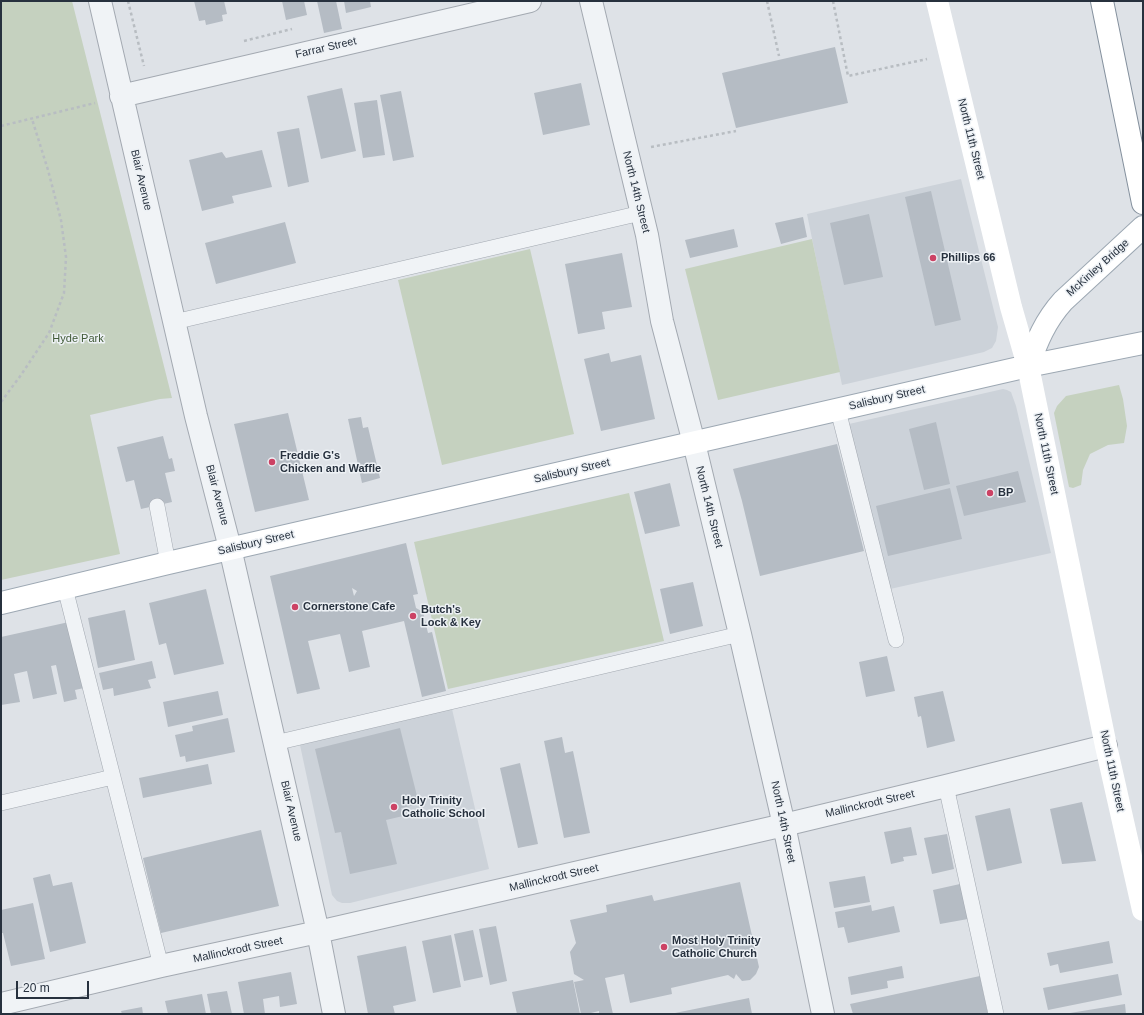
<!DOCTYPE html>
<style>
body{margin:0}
#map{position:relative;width:1144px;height:1015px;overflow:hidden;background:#dee2e7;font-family:Helvetica,sans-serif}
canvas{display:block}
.frame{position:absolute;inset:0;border:2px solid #27313e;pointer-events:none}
.scale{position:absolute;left:16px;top:981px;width:73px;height:18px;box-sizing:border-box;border:2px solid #27313e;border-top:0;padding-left:5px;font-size:12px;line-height:14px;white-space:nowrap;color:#27313e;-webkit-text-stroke:3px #edf1f5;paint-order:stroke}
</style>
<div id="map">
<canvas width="1144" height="1015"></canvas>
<div class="frame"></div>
<div class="scale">20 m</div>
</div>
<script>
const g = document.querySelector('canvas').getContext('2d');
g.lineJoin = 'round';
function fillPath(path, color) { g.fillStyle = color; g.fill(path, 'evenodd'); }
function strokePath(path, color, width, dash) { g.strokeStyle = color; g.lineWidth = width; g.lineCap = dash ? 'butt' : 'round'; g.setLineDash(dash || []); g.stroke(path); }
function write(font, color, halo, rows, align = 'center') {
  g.font = font + ' Helvetica,sans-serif'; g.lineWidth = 3; g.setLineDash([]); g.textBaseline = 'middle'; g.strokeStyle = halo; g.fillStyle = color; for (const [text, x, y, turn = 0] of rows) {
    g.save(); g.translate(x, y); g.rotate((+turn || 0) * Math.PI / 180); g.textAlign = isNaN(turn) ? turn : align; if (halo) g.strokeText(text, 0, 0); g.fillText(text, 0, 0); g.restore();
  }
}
fillPath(new Path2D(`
 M961,179L998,327L996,341L992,348L984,352L842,385L807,214Z
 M1003,389L1007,390L1011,392L1016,406L1051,553L890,589L849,424Z
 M452,709L489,869L350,903H342L337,901L332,895L300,745Z`), '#ccd2d9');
fillPath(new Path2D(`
 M1,1H72L172,398L160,399L90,415L120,554L1,580Z
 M812,239L840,372L718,400L685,269Z
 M530,249L574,434L442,465L398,280Z
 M1119,385L1123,399L1127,426L1124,443L1108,445L1090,454L1083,470L1081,485L1073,488L1069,487L1054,413L1057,406L1066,396Z
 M629,493L664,641L448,689L414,542Z`), '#c5d1bf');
fillPath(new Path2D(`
 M194,1H224L227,14L222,15L223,21L206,25L205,20L199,21Z
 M282,1H304L307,15L286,20Z
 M317,1H336L342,29L324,33Z
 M344,1H370L371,7L346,13Z
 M835,47L848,103L736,128L722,73Z
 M581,83L590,125L543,135L534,93Z
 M342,88L356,151L321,159L307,96Z
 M401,91L414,157L393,161L380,95Z
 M377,100L385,155L363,158L354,103Z
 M299,128L309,182L288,187L277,132Z
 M262,150L272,187L232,196L234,203L202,211L189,160L222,152L226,158Z
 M931,191L961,320L935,326L905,197Z
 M869,214L883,277L844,285L830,223Z
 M803,217L807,237L781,244L775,223Z
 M285,222L296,263L216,284L205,243Z
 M734,229L738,247L690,258L685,240Z
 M622,253L632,307L602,312L605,329L578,334L565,264Z
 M609,353L611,362L641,355L655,419L601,431L584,359Z
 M288,413L309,500L255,512L234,424Z
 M361,417L363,428L368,427L380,478L362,483L348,419Z
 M936,422L950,484L924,490L909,429Z
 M163,436L169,459L172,458L175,471L165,473L172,502L141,509L134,480L126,482L117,447Z
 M837,444L864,551L760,576L742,501L733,469Z
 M1018,471L1026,502L964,516L956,486Z
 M670,483L680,526L645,534L634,492Z
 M950,488L962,539L888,556L876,506Z
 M406,543L418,594L413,595L416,608L423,612L428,633L432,632L446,691L422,697L404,621L362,631L370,667L349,672L340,634L308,641L320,689L297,694L270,576ZM352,588L357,591L354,596Z
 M693,582L703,626L670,634L660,589Z
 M206,589L224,664L174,675L166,643L159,645L149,603Z
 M125,610L135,660L98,668L88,618Z
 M69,622L84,688L75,690L77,699L64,702L56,665L51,666L57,694L33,699L27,671L14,674L20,702L1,705V637Z
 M887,656L895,691L866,697L859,662Z
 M152,661L156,678L148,680L151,688L114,696L113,688L103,690L99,673Z
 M218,691L223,715L168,727L163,702Z
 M943,691L955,741L927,748L921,716L918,717L914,697Z
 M228,718L235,752L186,762L185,756L180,757L175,735L193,731L192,726Z
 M400,728L419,804L401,808L403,816L386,820L397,864L350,874L341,832L335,833L315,749Z
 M562,737L565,753L573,751L590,833L564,838L544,741Z
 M520,763L538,844L518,848L500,768Z
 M208,764L212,784L143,798L139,778Z
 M1082,802L1096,861L1062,864L1050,809Z
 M1010,808L1022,863L987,871L975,816Z
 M911,827L917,855L903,857L904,861L891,864L884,832Z
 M261,830L279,906L161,933L143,858Z
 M947,834L954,869L932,874L924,838Z
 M50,874L53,886L72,882L86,943L50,952L33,878Z
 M865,876L870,902L834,908L829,882Z
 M740,882L759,967L756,974L750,980L742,981L736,974L734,979L728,975L671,988L672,994L630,1003L624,974L605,978L613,1014H599V1011L587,1014H581L574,982L584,980L574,974L570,952L576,943L570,920L607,912L606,905L652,895L654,901Z
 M960,884L968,919L940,924L933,890Z
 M33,903L45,959L11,966L3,933H1V910Z
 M871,905L872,911L894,906L900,932L848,943L844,927L838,928L835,912Z
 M496,926L507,981L490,985L479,929Z
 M473,930L483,977L464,981L454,934Z
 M451,935L461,987L433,993L422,941Z
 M1109,941L1113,963L1060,973L1058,964L1050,966L1047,953Z
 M406,946L416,1001L393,1006L395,1014H368L357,956Z
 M902,966L904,978L887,981L888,988L851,995L848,977Z
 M291,972L297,1004L280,1007L279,996L263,999L265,1014H244L238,982Z
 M1118,974L1122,995L1048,1010L1043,988Z
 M980,976L988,1014H853L850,1004Z
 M573,980L580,1014H517L512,992Z
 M227,991L232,1014H211L207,994Z
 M202,994L206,1014H168L165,1001Z
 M749,998L752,1014H675V1013Z
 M1125,1004L1126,1014H1070V1013Z
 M142,1007L143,1014H122L121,1011Z`), '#b5bcc4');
const lane = new Path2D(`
 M174,322L641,213
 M838,410L896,640
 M157,506L168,563
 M65,588L161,966
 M275,743L740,634
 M946,786L996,1014
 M1,803L113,777`);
const street = new Path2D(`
 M100,1L196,416L230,548L318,932L334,1014
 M591,1L647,235L662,321L694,443L740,634L784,825L823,1014
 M121,96L530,1
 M1,1004L161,966L318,932L784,825L946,786L1106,746`);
const primary = new Path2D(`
 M1028,366C1037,341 1045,321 1063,301L1143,227
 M1,603L168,563L1028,366L1143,343`);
const highway = new Path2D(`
 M1102,1L1143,203`);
strokePath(lane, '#a3a9b1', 16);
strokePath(street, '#a3a9b1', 24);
strokePath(primary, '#9da8b3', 24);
strokePath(highway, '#85919e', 24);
strokePath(new Path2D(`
 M128,1L144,66
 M767,1L779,56
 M833,1L848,76L927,59
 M244,41L292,29
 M1,126L95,103
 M651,147L736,131
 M1,402L21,375L49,333L64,293L66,257L61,220L48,170L32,119`), '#b8bdc2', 2.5, [3, 3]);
strokePath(lane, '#f0f3f6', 15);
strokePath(street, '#f0f3f6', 22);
strokePath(new Path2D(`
 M937,1L1011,307L1028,366L1106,746L1143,910`), '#fff', 22);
strokePath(primary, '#fff', 22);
strokePath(highway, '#fff', 22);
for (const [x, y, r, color] of [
 [933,258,4,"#cc4264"],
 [272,462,4,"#cc4264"],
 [990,493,4,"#cc4264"],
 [295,607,4,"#cc4264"],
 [413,616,4,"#cc4264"],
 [394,807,4,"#cc4264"],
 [664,947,4,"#cc4264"]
]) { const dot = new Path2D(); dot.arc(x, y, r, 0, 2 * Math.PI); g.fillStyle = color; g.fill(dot); strokePath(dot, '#edf1f5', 1.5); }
write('11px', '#27313e', '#edf1f5', [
 ["Farrar Street",326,48,-13],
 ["North 11th Street",971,139,76],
 ["Blair Avenue",141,180,77],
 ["North 14th Street",636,192,76],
 ["McKinley Bridge",1098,268,-42],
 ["Salisbury Street",887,398,-13],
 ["North 11th Street",1046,454,78],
 ["Salisbury Street",572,471,-13],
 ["Blair Avenue",217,495,75],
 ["North 14th Street",709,507,76],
 ["Salisbury Street",256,543,-13],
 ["North 11th Street",1112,771,78],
 ["Mallinckrodt Street",870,804,-13],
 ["Blair Avenue",291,811,77],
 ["North 14th Street",783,822,78],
 ["Mallinckrodt Street",554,878,-13],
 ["Mallinckrodt Street",238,950,-12]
]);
write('bold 11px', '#27313e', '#edf1f5', [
 ["Phillips 66",941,258],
 ["Freddie G's",280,456],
 ["Chicken and Waffle",280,469],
 ["BP",998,493],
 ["Cornerstone Cafe",303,607],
 ["Butch's",421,610],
 ["Lock & Key",421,623],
 ["Holy Trinity",402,801],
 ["Catholic School",402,814],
 ["Most Holy Trinity",672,941],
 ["Catholic Church",672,954]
], 'left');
write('11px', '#3f5935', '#edf1f5', [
 ["Hyde Park",78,339]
]);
</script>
